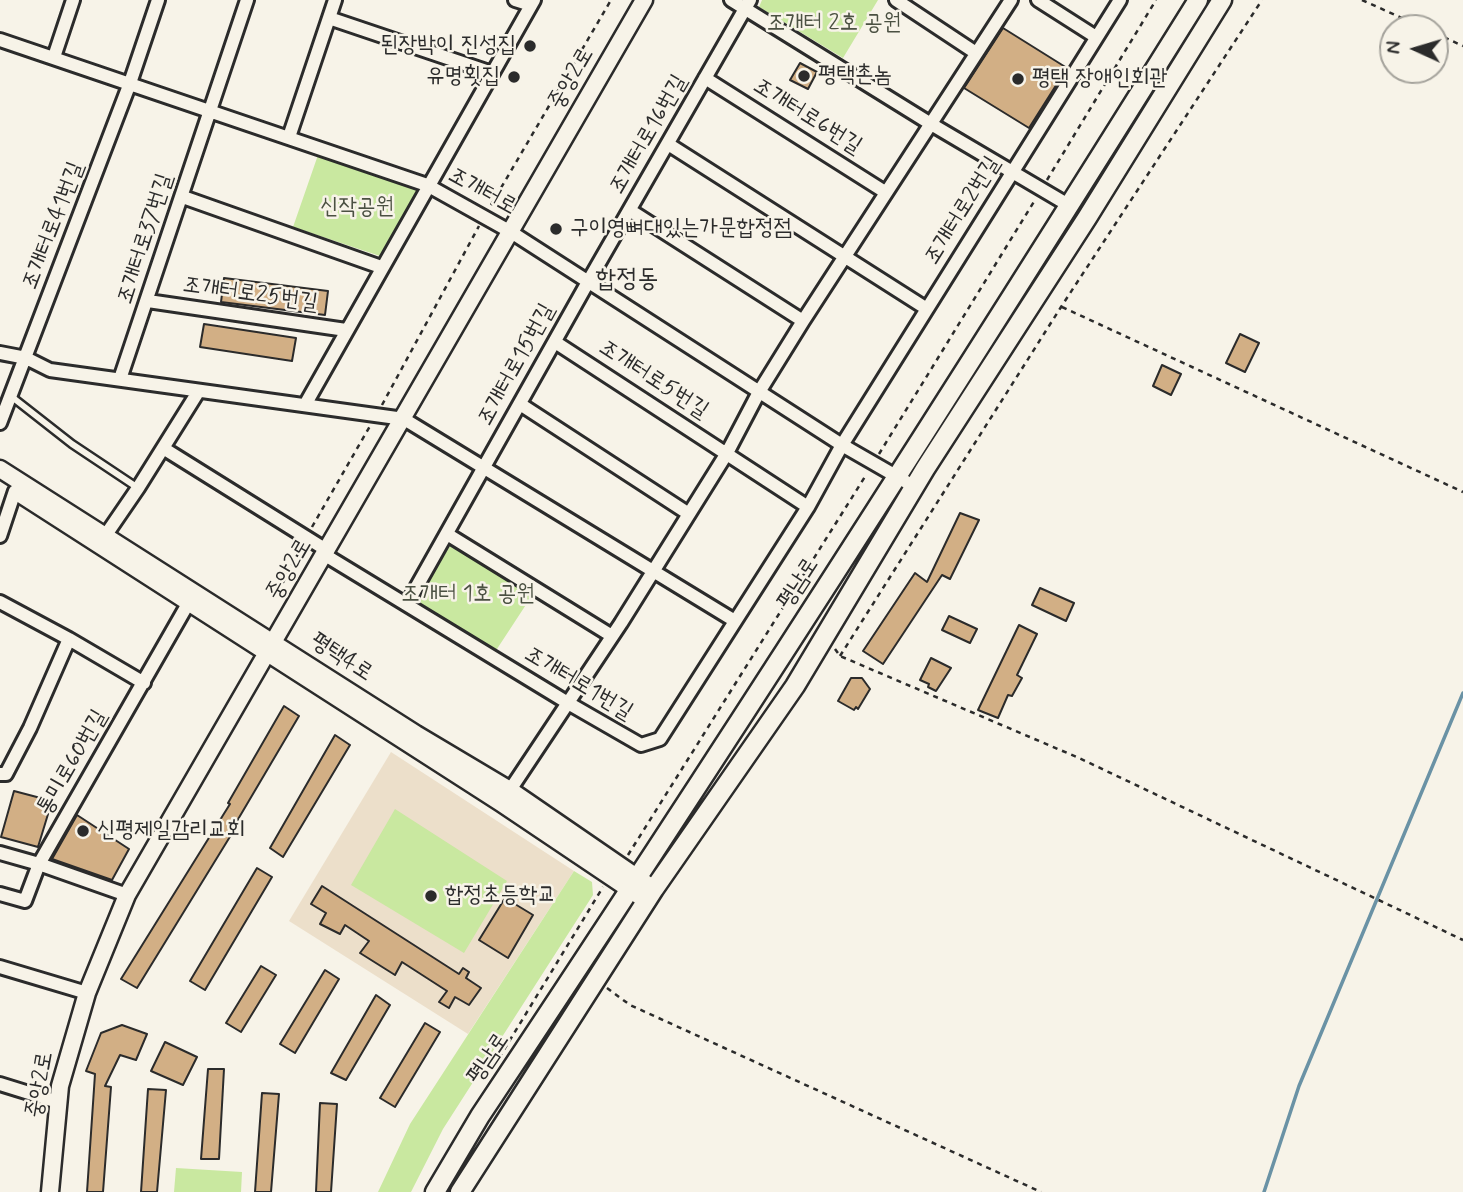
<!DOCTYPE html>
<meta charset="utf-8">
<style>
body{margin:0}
#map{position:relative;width:1463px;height:1192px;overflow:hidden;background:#f7f3e8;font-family:Mynerve,sans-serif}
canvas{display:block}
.north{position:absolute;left:1379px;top:14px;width:70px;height:70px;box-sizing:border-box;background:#f7f3e8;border:2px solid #a5a39c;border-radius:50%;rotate:274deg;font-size:19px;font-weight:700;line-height:28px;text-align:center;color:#2b2b2b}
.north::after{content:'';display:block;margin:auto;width:24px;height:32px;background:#2b2b2b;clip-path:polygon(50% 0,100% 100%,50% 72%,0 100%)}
</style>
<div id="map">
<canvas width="1463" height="1192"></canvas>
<div class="north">N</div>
</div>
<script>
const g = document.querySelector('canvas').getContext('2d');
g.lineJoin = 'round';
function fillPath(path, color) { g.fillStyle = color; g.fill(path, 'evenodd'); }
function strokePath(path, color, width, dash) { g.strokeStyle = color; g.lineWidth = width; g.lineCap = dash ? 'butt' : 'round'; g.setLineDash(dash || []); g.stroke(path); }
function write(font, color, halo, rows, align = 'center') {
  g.font = font + ' Mynerve,"Poor Story",sans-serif'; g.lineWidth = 5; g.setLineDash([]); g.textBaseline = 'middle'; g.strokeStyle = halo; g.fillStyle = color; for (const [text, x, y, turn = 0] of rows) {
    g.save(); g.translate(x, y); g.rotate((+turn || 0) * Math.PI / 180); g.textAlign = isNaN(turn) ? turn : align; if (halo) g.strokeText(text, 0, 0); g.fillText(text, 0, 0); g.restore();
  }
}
fillPath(new Path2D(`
 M391,752L574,871L468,1034L289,921Z`), '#ecdfca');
fillPath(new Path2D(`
 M762,0H878L843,58L759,7Z
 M318,155L423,188L389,259L293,227Z
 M451,544L533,594L495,652L415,604Z
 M395,809L507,881L464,953L351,885Z
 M574,871L592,882L593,895L443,1129L411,1192H378L410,1124Z
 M176,1168L242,1172L241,1192H174Z`), '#c9e8a0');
strokePath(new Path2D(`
 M1264,1192L1299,1086L1463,693`), '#6a92a5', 3.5);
const building = new Path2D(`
 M1003,28L1067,68L1029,128L964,88Z
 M800,63L817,72L808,89L790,80Z
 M224,278L328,291L325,315L221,302Z
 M204,324L296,338L292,361L200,347Z
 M1240,334L1259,343L1245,372L1226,363Z
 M1162,365L1181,374L1171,395L1153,386Z
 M960,513L979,520L950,579L942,575L883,664L863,651L915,573L927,582Z
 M1040,588L1074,603L1066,621L1032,605Z
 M949,616L977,629L970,643L942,630Z
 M1019,625L1037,634L1017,675L1022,678L1012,696L1008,695L998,718L978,710Z
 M931,658L951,668L936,691L928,687L929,684L920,680Z
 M851,678H862L870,689L858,709L856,707L854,710L838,701Z
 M284,706L299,716L237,821L239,822L137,988L121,979L230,804L228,803Z
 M335,735L350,745L283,857L270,848Z
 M14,791L52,801L38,847L1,837Z
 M77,815L129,849L112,880L52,859Z
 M257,868L272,877L205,990L190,981Z
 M322,886L459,974L463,968L469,972L466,978L481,988L469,1005L455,997L449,1008L439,1002L447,991L402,962L395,975L360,953L369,941L345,925L340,934L320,924L326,913L311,904Z
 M505,898L533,915L508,958L479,940Z
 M261,966L276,975L241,1032L226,1023Z
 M325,970L339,979L295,1053L280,1044Z
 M376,995L390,1005L346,1080L331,1073Z
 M425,1023L440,1032L395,1107L380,1098Z
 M122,1025L147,1034L136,1060L120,1055L105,1086L111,1087L103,1192H87L95,1074L86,1071L101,1033Z
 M165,1042L197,1057L183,1085L151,1071Z
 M208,1069H224L219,1159H201Z
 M148,1089L166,1090L157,1192H141Z
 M262,1093L279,1094L271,1192H255Z
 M320,1103L337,1104L331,1192H316Z`);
fillPath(building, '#d2af85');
strokePath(building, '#2b2b2b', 2);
const service = new Path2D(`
 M12,397L72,444L138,488`);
const minor = new Path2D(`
 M515,0L531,5
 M731,0L931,124L1070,206
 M896,0L976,53
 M1038,0L1096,37
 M329,18L492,73
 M0,40L427,185L511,232L842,445L915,487
 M54,57L73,0
 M705,78L885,192
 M289,137L335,0
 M668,144L927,309
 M183,197L381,267
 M631,211L803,321
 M148,301L346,330
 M555,342L808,507
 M0,353L26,358L50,370L404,419L735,621
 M120,379L247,0
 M520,404L689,514
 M305,405L534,0
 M0,423L130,83L158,0
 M163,448L328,551
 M447,534L612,636
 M0,536L15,491
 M101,542L138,488L198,392
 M325,555L568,703L641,745L660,739L808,507L842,445L1120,0
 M0,602L69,639L144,683
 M407,604L588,282L750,0
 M0,774H6L30,728L69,639
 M510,790L621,623L727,453L759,392L803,321L1011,0
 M0,853L39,864L127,895
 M0,894L25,901L39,864L189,602
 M0,967L87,993
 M0,1084L58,1102`);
const tertiary = new Path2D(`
 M0,469L416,734L510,790L654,889
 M20,494L501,803L647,901
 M50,1192L60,1086L87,993L127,895L644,0`);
const secondary = new Path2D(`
 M435,1192L480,1116C725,748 964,375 1198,0
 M460,1192L654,889L795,686L925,469L1087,218L1222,0`);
strokePath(service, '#2b2b2b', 11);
strokePath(minor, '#2b2b2b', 18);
strokePath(tertiary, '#2b2b2b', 21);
strokePath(secondary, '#2b2b2b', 23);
strokePath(new Path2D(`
 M1362,0L1424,28
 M1435,33L1463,46
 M1047,180L1156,0
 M491,205L611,0
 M1062,307L1463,492
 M382,405L479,226
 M879,454L1035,200
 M312,527L370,426
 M278,592L301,548
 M835,649L840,656L1079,758L1463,940
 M840,656L1061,307L1262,0
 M628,855L866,475
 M607,988L630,1005L1041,1192
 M499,1058L603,887`), '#2b2b2b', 2.5, [5, 5]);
strokePath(service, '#f7f3e8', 6);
strokePath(minor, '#f7f3e8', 12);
strokePath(tertiary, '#f7f3e8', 16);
strokePath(secondary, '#f7f3e8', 18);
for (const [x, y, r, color] of [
 [530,46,7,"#2b2b2b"],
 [804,76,7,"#2b2b2b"],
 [514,77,7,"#2b2b2b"],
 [1018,79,7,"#2b2b2b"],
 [556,229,7,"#2b2b2b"],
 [83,831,7,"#2b2b2b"],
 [431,896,7,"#2b2b2b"]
]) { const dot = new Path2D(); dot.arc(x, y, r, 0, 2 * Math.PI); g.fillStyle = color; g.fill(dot); strokePath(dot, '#f7f3e8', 2.5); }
write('23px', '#4b5142', '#f7f3e8', [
 ["조개터 2호 공원",834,24],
 ["신작공원",357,208],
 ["조개터 1호 공원",468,595]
]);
write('23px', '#2b2b2b', '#f7f3e8', [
 ["된장박이 진성집",516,46,"right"],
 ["평택촌놈",818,76],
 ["유명횟집",500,77,"right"],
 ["평택 장애인회관",1032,79],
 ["구이영뼈대있는가문합정점",570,229],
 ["신평제일감리교회",97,831],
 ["합정초등학교",445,896]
], 'left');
write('23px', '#2b2b2b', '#f7f3e8', [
 ["중앙2로",572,79,-60],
 ["조개터로6번길",807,117,32],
 ["조개터로16번길",649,135,-60],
 ["조개터로",482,192,29],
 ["조개터로2번길",963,211,-58],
 ["조개터로41번길",54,226,-69],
 ["조개터로37번길",146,239,-72],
 ["조개터로25번길",250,295,8],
 ["조개터로15번길",517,365,-61],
 ["조개터로5번길",653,380,33],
 ["중앙2로",290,570,-60],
 ["평남로",799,584,-57],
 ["평택4로",341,658,33],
 ["조개터로1번길",578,684,31],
 ["통미로60번길",73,763,-60],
 ["평남로",489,1059,-56],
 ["중앙2로",41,1085,-80]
]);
write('26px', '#2b2b2b', '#f7f3e8', [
 ["합정동",627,281]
]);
</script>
